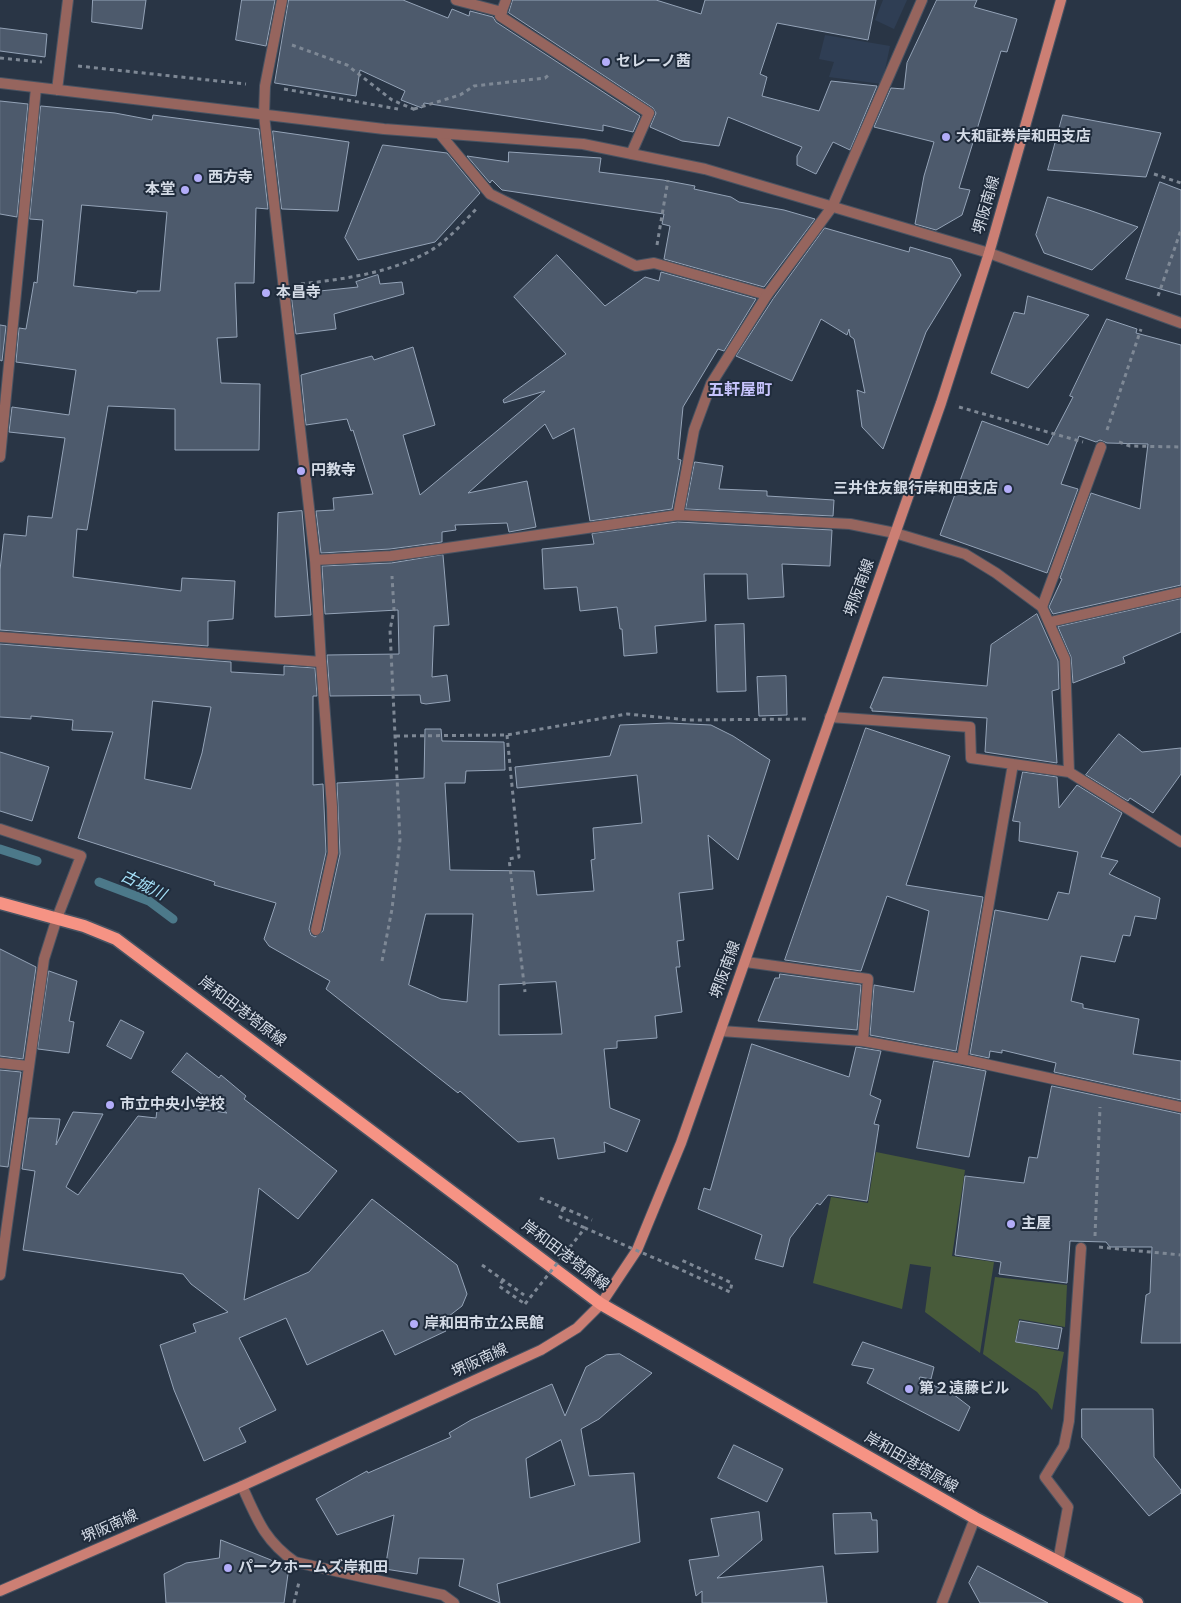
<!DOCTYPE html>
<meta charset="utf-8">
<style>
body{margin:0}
canvas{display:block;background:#293545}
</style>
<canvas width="1181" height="1603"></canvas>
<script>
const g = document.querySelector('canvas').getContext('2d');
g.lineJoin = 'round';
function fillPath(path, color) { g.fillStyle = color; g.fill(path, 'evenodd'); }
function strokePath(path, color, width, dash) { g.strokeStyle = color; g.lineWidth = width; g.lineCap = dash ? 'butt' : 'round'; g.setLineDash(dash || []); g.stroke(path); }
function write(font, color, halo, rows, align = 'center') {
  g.font = font + ' "DM Sans","Noto Sans JP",sans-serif'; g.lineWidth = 4; g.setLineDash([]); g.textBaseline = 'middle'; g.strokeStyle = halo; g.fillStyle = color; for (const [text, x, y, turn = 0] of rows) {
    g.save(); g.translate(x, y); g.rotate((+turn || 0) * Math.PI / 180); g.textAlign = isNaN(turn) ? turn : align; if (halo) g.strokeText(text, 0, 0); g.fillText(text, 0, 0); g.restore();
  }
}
fillPath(new Path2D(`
 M883,0H907L894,29L875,20Z
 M825,35L890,46L882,84L829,77L834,62L819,59Z`), '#2f3e54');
fillPath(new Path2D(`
 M876,1152L965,1170L952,1256L994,1262L980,1353L925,1312L931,1267L910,1264L902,1309L813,1283L831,1197L868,1203Z
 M995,1277L1067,1285L1065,1327L1019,1319L1015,1342L1064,1352L1052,1410L1037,1392L983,1354Z`), '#485b3a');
strokePath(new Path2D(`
 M0,849L37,861
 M99,882L149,901L173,919`), '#4c798a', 9);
const building = new Path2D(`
 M93,0H146L142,29L92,22Z
 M242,0H275L266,46L236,40Z
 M289,0H403L448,18L452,9L469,16L470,11L493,17L496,22L640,116L633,132L603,125V131L424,103L422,108L401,100L405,91L360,70L356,96L275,83Z
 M513,0H656L701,14L705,0H876L868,40L777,23L760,74L767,77L762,96L819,111L831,81L877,86L850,150L833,142L816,174L797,165V156L802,147L728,117L719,146L682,141L650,127L656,113L653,108L509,13Z
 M937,0H977L974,7L1017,19L1007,52L1001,51L959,188L970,190L962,215L936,230L915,224L924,176L934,142L874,127L891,88L904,89L907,63Z
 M0,28L47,34L45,57L0,51Z
 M0,101L28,104L17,217L0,214Z
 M41,106L115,113L152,120L153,115L259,129L268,209L256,208L254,283H235L237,337L217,338L221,383L260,384L259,450H175V409L108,406L87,530L77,529L73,577L181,591L182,578L235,581L233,619L208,621V646L0,630V570L4,534L26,536L28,516L52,518L65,438L9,432L12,407L69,415L76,370L16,362L19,328L26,329L34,282L37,283L43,220L30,219ZM82,205L167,212L160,291H137V293L74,286Z
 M1063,115L1161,133L1146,177L1048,170Z
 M273,131L349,142L338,211L282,209Z
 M383,145L447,153L480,193L435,242L358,260L345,238Z
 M509,152L601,158L599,172L663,180L695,186L694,189L731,197L739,202L784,210L815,219L764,287L664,259L670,226L662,224L664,214L502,190L492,180L490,183L467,156L508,162Z
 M1160,182L1181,190V295L1126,279Z
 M1048,197L1089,210L1138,227L1092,270L1044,253L1036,235Z
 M825,228L909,252L910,247L951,259L961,275L926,332L883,449L862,427L857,390L865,393L854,339L850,336L849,329L847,335L821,319L792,381L736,356L773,299Z
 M557,255L605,306L645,277L659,281L661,272L756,299L724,351L718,349L683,407L678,459L681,460L672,509L590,521L574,428L553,439L545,424L468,493L527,481L536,527L509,532L507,523L455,525L456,530L442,532V542L390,549L321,553L316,511L334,510L333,498L373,494L353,430L351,431L347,419L306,425L301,375L372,356L374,360L413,347L435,425L403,435L420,495L545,391L504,403L503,400L566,354L514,297Z
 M378,275L380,284L402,282L404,294L334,314L336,329L296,334L291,294L358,287L356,282Z
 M1028,296L1089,315L1028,388L991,373L1014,312L1024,314Z
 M1107,319L1137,329L1136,333L1181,345V585L1053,614L1049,607L1062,579L1060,578L1091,493L1140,509L1148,444L1107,443L1100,440L1096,442L1079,436L1061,484L1078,489L1047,573L940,535L982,421L1048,445L1073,397L1070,396Z
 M0,325L6,326L2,361L0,360Z
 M695,462L723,466L719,489L767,491V496L834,500L833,516L686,509Z
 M302,511L311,615L275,617L278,513Z
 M678,522L832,530L830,566L782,564L784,597L748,599L747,574H704L706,621L655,626L657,653L624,656L622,629H620L617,607L580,611L577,587L544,589L542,549L594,544L592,534Z
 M443,555L449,625L434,626L432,677L447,675L450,701L426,704L421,703L420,695L330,696L327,655L399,654L398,610L325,614L322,566L391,563Z
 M1181,599V632L1123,657L1125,663L1073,683L1071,657L1058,627Z
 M1037,614L1058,661L1059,689L1052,691L1057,763L985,752L987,718L872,711V708H870L883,677L987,686L991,645Z
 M744,624L746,691L717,692L715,625Z
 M0,644L231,662V672L284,675V666L315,668L317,696H313V785L323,784L326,852L309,929L311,935L315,937L323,931L340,854L337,783L424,778L425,729H441L442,741L504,742L505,770L466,771L465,783H445L450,870L534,871L537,895L594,891L591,860L595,859L593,828L642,823L637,775L517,788L515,767L610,756L620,725L669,723L711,725L733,736L770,760L738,860L708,835L713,889L679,893L684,940L677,941L680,967H676L682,1012L655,1016L657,1038L617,1041V1048L604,1049L610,1108L640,1120L627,1152L604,1142L605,1152L558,1159L554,1138L518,1142L460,1091L458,1093L326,989L330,981L269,946L264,939L276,903L214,885L215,882L78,838L113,732L72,730L73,720L31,716V719L0,717ZM153,701L211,707L202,753L191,789L145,779ZM426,914H473L467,1002L441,999L409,985ZM556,982L562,1034L499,1035V985Z
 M786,676L787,715L759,716L757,677Z
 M866,728L950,756L906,885L983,897L956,1051L870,1035L874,985L914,992L929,911L887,896L861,971L785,960Z
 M1119,734L1142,752L1181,748V774L1153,813L1130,798L1128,801L1086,775Z
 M0,752L49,767L32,821L0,811Z
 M1023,772L1057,777L1059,808L1077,785L1122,813L1101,857L1118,861L1109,874L1160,898L1156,919L1135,916L1130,936L1123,935L1115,962L1081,956L1071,1001L1083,1004V1008L1139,1019L1133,1054L1181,1061V1100L1054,1072L1056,1063L1002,1050V1053L990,1051L989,1058L970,1054L995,910L1048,920L1058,892L1069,894L1078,852L1019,841L1020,822L1013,821Z
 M0,949L36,967L23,1059L0,1056Z
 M49,971L77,981L69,1021L74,1022L69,1053L38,1049Z
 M780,974L861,985L857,1030L758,1021L775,978H779Z
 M121,1020L144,1032L131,1059L107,1046Z
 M752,1044L849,1077L856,1047L881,1051L870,1095L881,1100L874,1124L879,1125L867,1201L828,1195L820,1205L817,1203L790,1238L783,1267L755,1259L762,1235L698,1209L704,1188L710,1190Z
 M187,1053L219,1078L221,1075L246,1096L244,1099L337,1171L298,1219L259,1188L244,1300L309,1272L372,1199L457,1265L467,1294L462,1306L440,1323L446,1331L395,1355L383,1330L307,1365L286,1318L239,1338L276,1410L239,1428L246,1442L204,1461L174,1390L160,1345L196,1332L193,1324L228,1312L191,1284L183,1274L23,1250L35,1171L22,1169L29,1118L60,1119L56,1145L73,1112L103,1114L66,1187L78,1195L138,1116L156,1118L158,1102L227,1113L172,1072Z
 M934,1061L986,1071L969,1157L917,1148Z
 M0,1070L21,1072L8,1167L0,1166Z
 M1052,1086L1181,1114V1343H1141L1146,1295L1150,1293L1152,1247H1110L1106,1242L1070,1241L1067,1283L999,1274L1001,1262L955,1255L965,1176L1024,1183L1029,1157L1037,1158Z
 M1020,1321L1062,1328L1058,1349L1016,1342Z
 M863,1342L934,1367L931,1379L920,1377L919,1379L953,1394L970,1407L959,1431L867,1383L874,1369L852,1365Z
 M620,1354L652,1373L599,1419L581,1429L589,1476L634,1473L640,1542L497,1584L500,1603L459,1586L464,1559L419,1558L417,1574L385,1569L394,1515L337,1535L316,1499L367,1471L368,1473L451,1437L449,1433L471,1420L552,1384L565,1416L586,1367L606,1355ZM561,1440L575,1485L530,1498L526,1459Z
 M1082,1409H1153L1154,1457L1181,1490V1493L1149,1516L1082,1438Z
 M734,1445L783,1469L767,1502L718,1478Z
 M759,1512L762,1540L717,1578L823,1566L827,1603H702V1591L696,1596L689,1560L719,1556L711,1519Z
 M871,1513L872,1520H877L878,1552L835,1554L833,1514Z
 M221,1540L271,1560L288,1574L284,1603H166L164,1574L186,1563L219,1558Z
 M978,1566L1048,1603H980L969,1583Z`);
fillPath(building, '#4d5a6c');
strokePath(building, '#94a3b7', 1);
const service = new Path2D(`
 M440,134L490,194L636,266L654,263L767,295
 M1042,607L1101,447
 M316,930L333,853L332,807L321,662`);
const pedestrian = new Path2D(`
 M989,253L1181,323`);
const minor = new Path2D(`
 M456,0L502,12
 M506,0L500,16L649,113L631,154
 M0,83L384,129L583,144L705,169L989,253
 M57,90L68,0
 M0,457L36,88
 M678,515L694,430L711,384L767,295L832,207L922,0
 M315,560L391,556L678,515L850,524L895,533L965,554L996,573L1042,607L1065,659L1069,772
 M1050,622L1181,592
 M0,637L321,662L315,560L264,115L265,86L282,0
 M830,717L970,727L971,758L1069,772L1181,842
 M0,829L81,856L57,918L44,959L0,1275
 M746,962L868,979L863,1041
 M721,1031L863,1041L962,1059L1181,1107
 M962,1059L1013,764
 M0,1063L28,1066
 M242,1486C257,1519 264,1540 295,1562L443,1595L454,1603
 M1058,1562L1068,1507L1045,1477L1064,1446L1069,1421L1081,1248
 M942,1603L975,1518`);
const secondary = new Path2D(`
 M0,1591L242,1486L541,1350L577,1328L601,1304L637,1250L681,1143L941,403L989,253L1061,0`);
const primary = new Path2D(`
 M0,903L84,926L116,939L601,1304L975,1518L1137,1603`);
strokePath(service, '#485362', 12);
strokePath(pedestrian, '#485362', 12);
strokePath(minor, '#485362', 12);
strokePath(secondary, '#485362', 12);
strokePath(primary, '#485362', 15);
strokePath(new Path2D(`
 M292,45L347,65L392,100L418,111
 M0,58L42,62
 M78,66L246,84
 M284,89L398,109
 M414,109L460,95L474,86L545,78L551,73
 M1154,174L1181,183
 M657,245L668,180
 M301,284C344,279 391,273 430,251C448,240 463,223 478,207
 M1158,296L1181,230
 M959,407L1083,442
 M1107,430L1141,329
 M1119,442L1130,446L1181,447
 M507,735L519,857L509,859L525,992
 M396,736L507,735L627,714L688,720L809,719
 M382,961L392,909L400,840L390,630L394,610L392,576
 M540,1198L592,1220
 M563,1208L560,1217L585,1228
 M1095,1236L1100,1107
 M1099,1247L1181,1255
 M482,1265L524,1295
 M675,1267L730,1292L732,1283L679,1259
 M503,1280L499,1286L525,1304
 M294,1603L299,1582`), '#7e8895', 3, [4, 4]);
strokePath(service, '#96655e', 10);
strokePath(pedestrian, '#96655e', 10);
strokePath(minor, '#96655e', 10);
strokePath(secondary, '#cc7f74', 10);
strokePath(primary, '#f69384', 12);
strokePath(new Path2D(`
 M525,1304L585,1228L675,1267`), '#7e8895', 3, [4, 4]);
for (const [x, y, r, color] of [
 [606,62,5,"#b3adf9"],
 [946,137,5,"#b3adf9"],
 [198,178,5,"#b3adf9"],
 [185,190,5,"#b3adf9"],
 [266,293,5,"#b3adf9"],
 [301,471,5,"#b3adf9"],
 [1008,489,5,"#b3adf9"],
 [110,1105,5,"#b3adf9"],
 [1011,1224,5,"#b3adf9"],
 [414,1324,5,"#b3adf9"],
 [909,1389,5,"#b3adf9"],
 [228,1568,5,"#b3adf9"]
]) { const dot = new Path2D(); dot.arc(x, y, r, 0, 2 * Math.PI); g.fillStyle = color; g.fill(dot); strokePath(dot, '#1f2b3b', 2); }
write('bold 15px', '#d4dbe6', '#1f2b3b', [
 ["セレーノ茜",616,62],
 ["大和証券岸和田支店",956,137],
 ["西方寺",208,178],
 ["本堂",175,190,"right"],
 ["本昌寺",276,293],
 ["円教寺",311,471],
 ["三井住友銀行岸和田支店",998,489,"right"],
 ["市立中央小学校",120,1105],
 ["主屋",1021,1224],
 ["岸和田市立公民館",424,1324],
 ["第２遠藤ビル",919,1389],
 ["パークホームズ岸和田",238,1568]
], 'left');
write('15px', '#d4dbe6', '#1f2b3b', [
 ["堺阪南線",987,205,-74],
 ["堺阪南線",860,588,-70],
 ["堺阪南線",726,970,-70],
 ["岸和田港塔原線",242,1012,37],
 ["岸和田港塔原線",565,1256,37],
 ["堺阪南線",480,1361,-25],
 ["岸和田港塔原線",911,1463,30],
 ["堺阪南線",110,1527,-24]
]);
write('bold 16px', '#c6c3fc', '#1f2b3b', [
 ["五軒屋町",740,391]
]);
write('italic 16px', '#a4dff7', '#1f2b3b', [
 ["古城川",143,886,26]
]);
</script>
